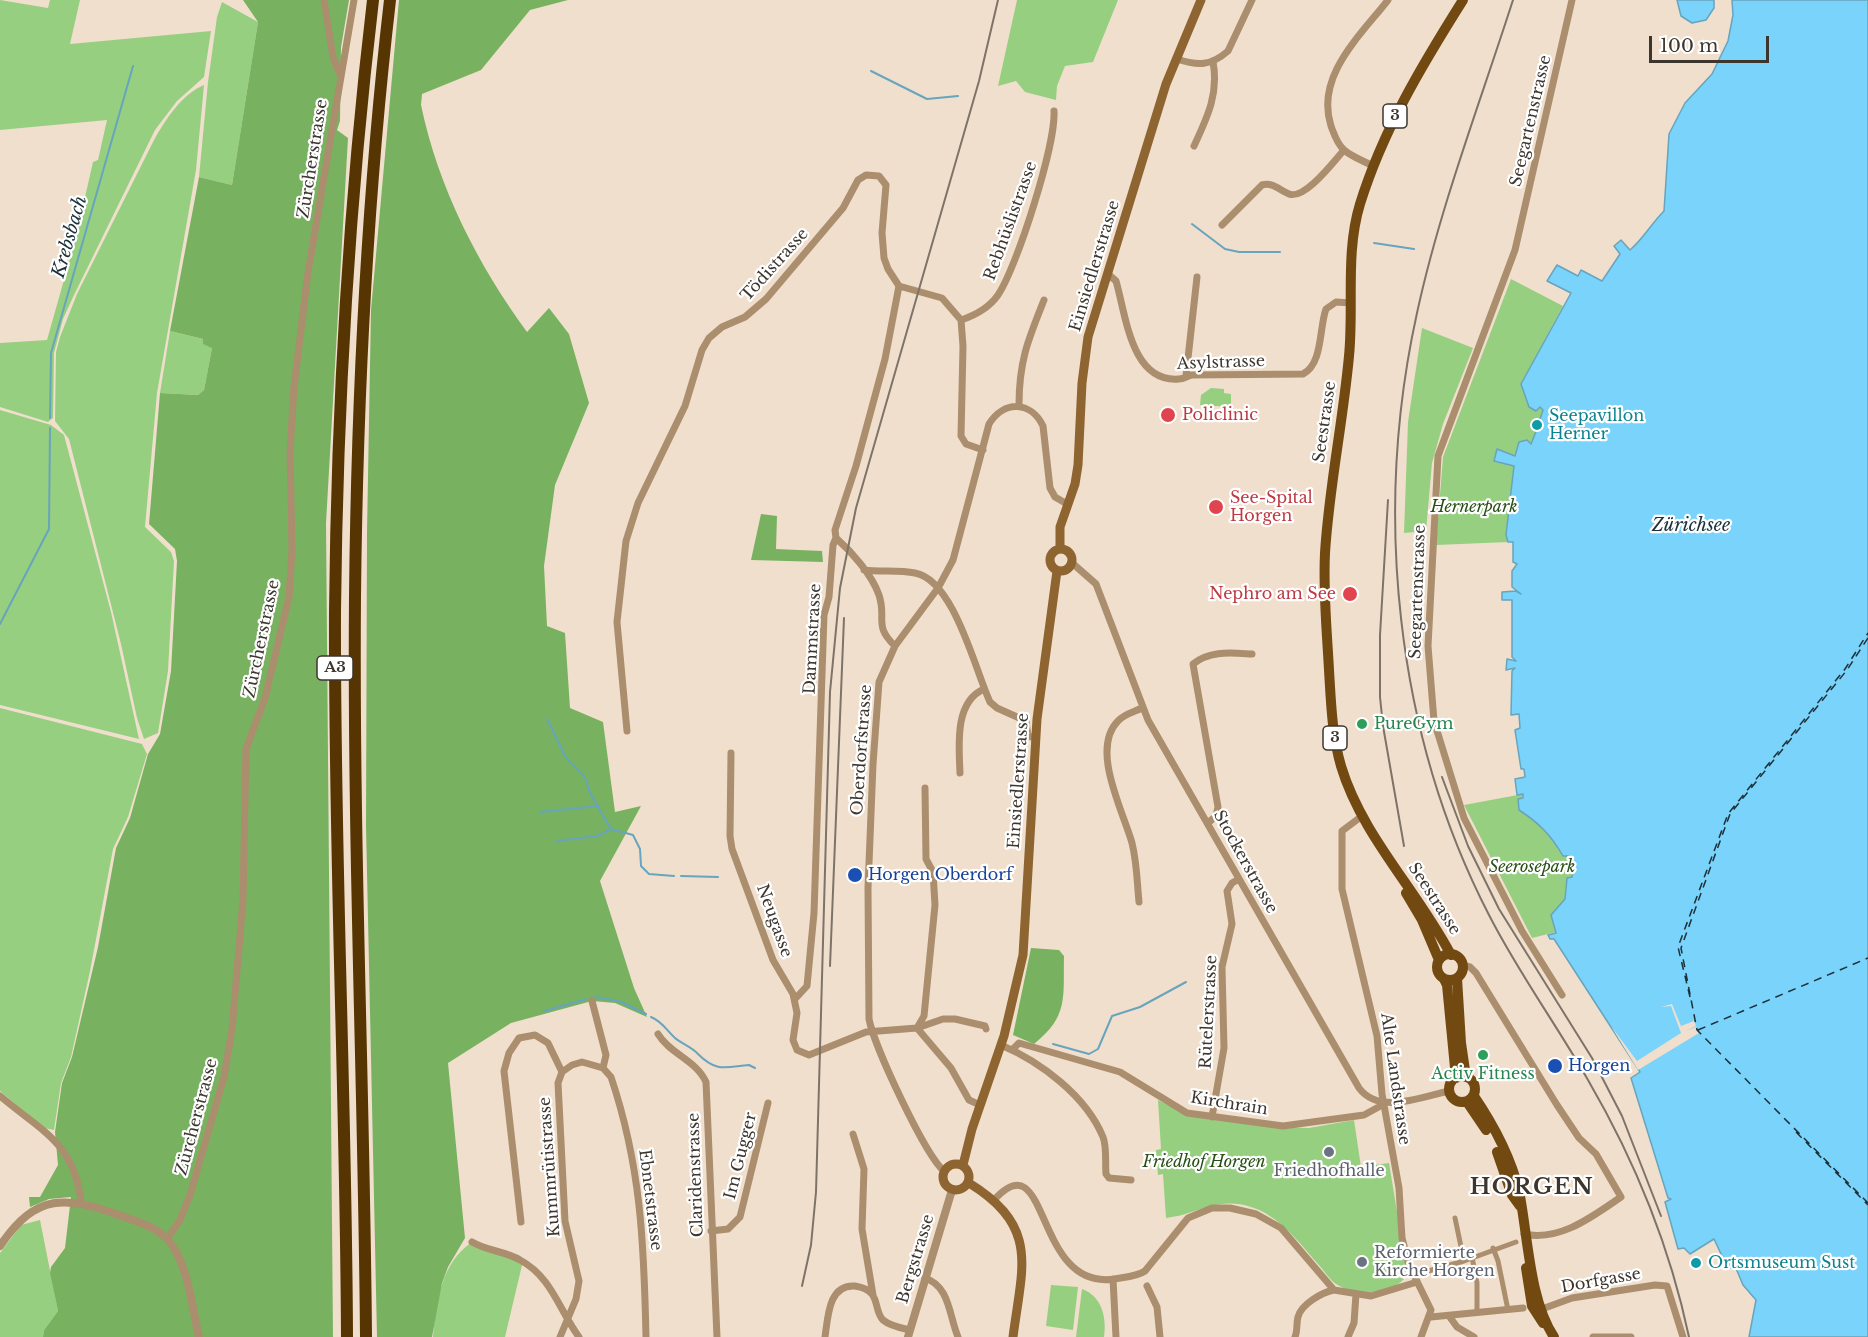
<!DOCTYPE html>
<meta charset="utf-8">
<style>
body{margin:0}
#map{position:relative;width:1868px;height:1337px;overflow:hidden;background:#f1dfcd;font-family:"Libre Baskerville",serif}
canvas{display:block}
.scale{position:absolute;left:1649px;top:36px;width:120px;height:27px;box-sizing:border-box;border:3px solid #3d362f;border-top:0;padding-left:8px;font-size:18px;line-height:21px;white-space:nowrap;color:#3d362f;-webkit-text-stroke:4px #fff;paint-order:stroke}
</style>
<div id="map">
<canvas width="1868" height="1337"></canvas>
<div class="scale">100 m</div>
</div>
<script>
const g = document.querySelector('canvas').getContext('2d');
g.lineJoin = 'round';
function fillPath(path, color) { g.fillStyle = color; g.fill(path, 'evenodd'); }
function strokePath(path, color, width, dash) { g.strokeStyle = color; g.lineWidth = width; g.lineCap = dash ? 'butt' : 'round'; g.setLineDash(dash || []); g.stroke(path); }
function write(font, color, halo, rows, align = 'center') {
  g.font = font + ' "Libre Baskerville",serif'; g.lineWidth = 4.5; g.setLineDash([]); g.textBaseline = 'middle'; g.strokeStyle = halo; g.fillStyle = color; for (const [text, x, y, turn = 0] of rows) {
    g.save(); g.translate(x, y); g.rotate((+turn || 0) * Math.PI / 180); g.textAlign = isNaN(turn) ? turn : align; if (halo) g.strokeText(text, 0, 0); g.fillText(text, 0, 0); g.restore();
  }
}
fillPath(new Path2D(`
 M0,0L48,8L50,0H80L70,44L211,31L204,77L177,101L155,130L74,295L63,319L54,353L53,418L48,422L0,407V343L47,340L75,241L93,162L98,160L107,120L0,130Z
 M1017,0H1118L1093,62L1065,66L1057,86L1056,100L1025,92L1016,81L998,86Z
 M222,2L258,22L232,185L199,177L208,82L217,17Z
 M204,85L196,170L157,393L145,527L171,552L174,561L168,671L158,733L144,739L137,718L121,644L69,439L55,421L56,352L60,337L77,294L154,140C166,119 181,95 204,85Z
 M1511,279L1563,306L1521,384L1530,407L1536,411L1540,407L1543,410L1535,440L1517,451L1516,456L1494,461L1514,465L1509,542L1436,545L1443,457Z
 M1422,328L1473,348L1443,424L1432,463L1426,531L1404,533L1408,422Z
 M170,331L203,339L212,348L204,390L198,395L160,393Z
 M1211,388L1224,389V393L1231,394V407L1200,405L1201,395Z
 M0,410L51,425L64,435L111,612L139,739L0,705Z
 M0,708L142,744L147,754L128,817L113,849L90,971L71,1057L61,1083L54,1130L44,1128L0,1091Z
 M1523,794L1519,810C1539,823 1551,835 1563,855H1570L1574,867L1572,878H1567L1565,899L1551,915L1556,932L1532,938L1464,805Z
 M1158,1100L1187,1115L1277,1127L1309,1128L1354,1120L1361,1167L1389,1163L1407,1272L1401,1270L1398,1277L1404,1279C1387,1297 1356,1297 1336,1284C1329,1279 1323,1269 1317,1263C1299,1242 1278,1215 1251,1207C1216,1196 1197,1215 1166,1218L1163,1174L1158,1175L1156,1150L1161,1149Z
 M40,1220L58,1311L44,1330L43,1337H0V1253L21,1225Z
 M472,1242L523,1261L505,1337H433C436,1302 441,1263 472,1242Z
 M1051,1285L1078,1287L1073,1330L1046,1326Z
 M1082,1289C1102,1296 1107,1318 1104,1337H1076Z`), '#97cf81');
fillPath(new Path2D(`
 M243,0H349L341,47L340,121L337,130L348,138L326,523L333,1337H43L44,1330L58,1311L50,1273L51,1267L65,1248L71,1197L49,1199L30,1207L29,1197H40L58,1165L55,1132L62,1083L72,1057L98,947L116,848L130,818L148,754L160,734L171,671L177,561L175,549L149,524L160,393L198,395L204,390L212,348L203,344V339L170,331L199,177L232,185L258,22Z
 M399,0H568L530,10L481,70L422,94L421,105C438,187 478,265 527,332L549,308L569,334L589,403L555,485L544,566L547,626L565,633L570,708L603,722L615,812L641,806L600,881L634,988L647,1017L615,1003L592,1001L511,1023L448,1063L465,1238L448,1267L442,1283L432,1337H377L366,826L367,532L371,310Z
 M761,514L777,516L776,549L822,551L823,562L751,560Z
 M1031,948L1059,950L1064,956C1063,997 1069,1016 1034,1044L1013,1035Z`), '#78b260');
const water = new Path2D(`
 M1677,0H1714V8L1706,20L1692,23L1681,16Z
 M1732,0H1868V1337H1749L1756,1300L1743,1285L1735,1266L1728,1269L1714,1239L1690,1254L1684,1248L1678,1249L1665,1202L1671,1199L1668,1198L1631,1078L1640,1072L1554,939H1550L1548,935L1556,933L1551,915L1565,899L1567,878L1572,877L1574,867L1570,856H1563C1551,835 1539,823 1519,810L1518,799L1523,798V794L1517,795L1515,779L1525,777L1524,769H1521L1515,730L1520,728L1519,714L1511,715L1512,671L1515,668L1506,670L1507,659L1516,661L1512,657V600H1502V592L1516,591L1521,594L1512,587V571L1517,564L1513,562V542H1508L1506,535L1514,466L1494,461L1497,449L1515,456L1519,442L1527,440L1531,444L1537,429L1533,427L1535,421L1539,422L1543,410L1540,407L1536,411L1529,407L1521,384L1571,293L1547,281L1557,265L1578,276L1581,270L1602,281L1620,254L1614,246L1621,240L1630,250C1644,238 1651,224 1664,211L1669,134L1685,103L1712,74L1728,41L1733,15Z`);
fillPath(water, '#79d3fa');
strokePath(water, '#67a4bd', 1.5);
fillPath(new Path2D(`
 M1672,1004L1681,1026L1694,1021L1696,1026L1686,1031L1696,1027L1699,1033L1638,1070L1611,1026L1637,1061L1681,1033L1671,1006L1661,1007Z`), '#f1dfcd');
strokePath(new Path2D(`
 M871,71L927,99L958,96
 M1192,224L1225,249L1239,252H1280
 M1374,243L1414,249
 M50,418L51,353L133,66
 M0,624L49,529L50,428
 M547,719L566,758L585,777L590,793L611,829L633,835L640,849L641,866L649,874L674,876
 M540,812L599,806
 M557,841L597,836L611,829
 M681,876L718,877
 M595,997L619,1001L646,1014
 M545,1011L586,999
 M651,1017C663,1022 666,1030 675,1038C682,1044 692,1047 698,1054C717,1073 726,1067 749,1065L755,1068
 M1053,1044L1089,1054L1098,1049L1112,1016L1140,1007L1186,982`), '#67a4bd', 2);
strokePath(new Path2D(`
 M1868,638L1847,670L1730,814L1681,948L1697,1030L1868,1203
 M1690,997L1678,947L1728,814L1845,669L1868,633
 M1698,1030L1868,958
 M1796,1132L1868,1205`), '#1c313a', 1.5, [8, 6]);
strokePath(new Path2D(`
 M1455,1218L1464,1261
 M1493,1248L1498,1261L1508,1310
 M1472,1257L1477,1283V1313
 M1414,1275L1464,1261L1516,1242`), '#ab8e6d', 5);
strokePath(new Path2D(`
 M324,0L333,57L339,73
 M1177,59C1198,66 1211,66 1228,51L1252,0
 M1194,146C1207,118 1219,94 1213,62
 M1373,166C1364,161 1352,157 1344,150C1337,144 1334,134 1331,126C1315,76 1360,36 1388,0
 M1222,225L1262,185C1273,182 1279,190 1289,194C1305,200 1334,161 1344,150
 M1108,274L1116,281C1126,315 1131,383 1179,379C1184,379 1187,376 1192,375L1303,374C1323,364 1319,328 1326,309L1336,302L1351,303
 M961,320C976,315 989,308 998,295C1017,267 1056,144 1054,111
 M1186,376L1197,277
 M1019,405C1019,361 1028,340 1044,300
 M836,538C852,552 872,575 879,595C887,619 873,625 895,646
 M1071,562L1096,584L1148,720L1359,1088C1379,1115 1421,1097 1449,1091
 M864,570C880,572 899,570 915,573C954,580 975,670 990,702L997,708L1026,721L1028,736L1036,738
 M627,731L617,622L626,541L638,503L685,406L702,350L709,338L722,327L745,317L766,299L843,208L858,180L866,175L879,176L886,185L882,233L884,258L888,269L899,286L942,298L961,320L963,346L961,436L966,444L983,450
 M731,753L730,836L732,849L773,960L793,994L797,1013L793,1040L797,1050L809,1055L866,1032L917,1028L943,1019H955L985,1026L986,1029
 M960,773C959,746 954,702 984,689
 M925,788L926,859L933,872L935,905L924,1016L917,1028L951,1068L969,1100L980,1105
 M1362,816L1342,831V889L1377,1036L1382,1094L1399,1188L1402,1238L1409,1265L1431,1310L1421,1337
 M1208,823L1216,816L1218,807L1193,664C1210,650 1232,653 1252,654
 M1139,902C1137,882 1137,863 1132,843C1123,811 1090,749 1118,721C1124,714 1134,712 1142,708
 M1462,965L1470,967L1476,973L1557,1105L1579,1138L1596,1154L1621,1197C1593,1216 1560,1242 1524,1234
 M1562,995L1522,931L1464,818L1434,721L1428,646L1438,456L1515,250L1572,0
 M795,999L807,986L814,913L824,615L829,597L833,545L836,538L835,530L856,466L885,359L899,286
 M592,1001L606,1055L603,1068
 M658,1034C670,1054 696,1060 706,1082L717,1337
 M1001,1045C1041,1062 1086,1096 1103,1137C1107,1147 1105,1162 1106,1174L1109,1178L1131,1180
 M1013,1049L1019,1043L1120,1072L1187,1113L1283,1126L1364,1115L1384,1104
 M0,1096C41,1131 75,1143 81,1202
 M1212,1117L1224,1048L1222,967L1232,924L1227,891L1232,883L1239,879
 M853,1134L864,1169L862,1229L873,1295
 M944,1171C925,1155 874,1046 869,1019L868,888L873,764L879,682L895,646L938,588L953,560L989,424C1004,400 1031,401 1043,426L1050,488L1055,497L1067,504
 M994,1200C1050,1138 1033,1291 1114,1279C1125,1277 1136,1277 1145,1271L1188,1218L1212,1208H1230L1256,1214L1281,1228L1334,1290L1371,1296L1417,1282
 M521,1222L504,1071L509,1053L519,1038L535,1035L548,1043L562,1072
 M711,1231L728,1229L740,1217L768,1103
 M167,1239L180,1220L190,1195L224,1077L232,1029L243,900L246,749L265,698L289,597L292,551L290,451L294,387L308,272L354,0
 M472,1242C487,1251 505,1251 520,1260C552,1277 559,1310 579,1337
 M925,1278C950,1286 949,1316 958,1337
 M1113,1279L1116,1337
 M1147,1286L1157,1307L1160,1337
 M1542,1309L1572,1298L1655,1285L1667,1286L1683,1337
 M1449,1316L1457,1327L1474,1337
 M1431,1317L1523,1308
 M560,1337L576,1299L579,1281L565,1221L558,1083L562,1072L572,1065L582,1062L603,1068L611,1077C641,1166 644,1244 646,1337
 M825,1337C828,1318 828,1284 855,1286C861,1287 868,1289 872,1294C878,1302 876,1313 883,1320C890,1326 901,1328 910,1330
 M1295,1337C1298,1330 1296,1324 1298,1317C1301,1304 1323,1292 1334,1290
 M1348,1337L1354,1323L1356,1294
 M1593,1337H1631`), '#ab8e6d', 7);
strokePath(new Path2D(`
 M0,1246C37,1192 65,1196 122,1216C141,1223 160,1228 172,1245C189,1270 192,1308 199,1337
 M908,1337L952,1190`), '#ab8e6d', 8);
strokePath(new Path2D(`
 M1060,549V527L1075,484L1078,465L1082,383L1088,337L1166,84L1201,0
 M1050 560a11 11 0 1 1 22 0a11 11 0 1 1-22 0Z
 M943 1177a13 13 0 1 1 26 0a13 13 0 1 1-26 0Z
 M963,1165L972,1129L1004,1036L1023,955L1037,719L1057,571
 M969,1183C1040,1227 1022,1266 1013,1337`), '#8e6430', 9);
strokePath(new Path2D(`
 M1406,893L1422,920L1439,960
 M1437 967a13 13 0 1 1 26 0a13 13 0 1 1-26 0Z
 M1451,955C1417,890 1362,836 1341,766C1332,735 1331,703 1329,670C1327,632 1323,592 1325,553C1329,487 1343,422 1349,356C1354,306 1345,253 1360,204C1383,130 1422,65 1463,0
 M1457,978L1461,1043L1466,1077
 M1444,979L1447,985L1456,1078
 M1449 1089a13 13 0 1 1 26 0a13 13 0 1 1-26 0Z
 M1474,1096C1493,1124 1511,1158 1519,1191C1528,1235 1529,1299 1554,1337
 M1467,1102L1486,1130
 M1497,1152L1512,1195L1520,1206
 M1526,1268L1532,1306L1543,1323`), '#724a11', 10);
strokePath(new Path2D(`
 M347,1337C346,1095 334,853 335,611C337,407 349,202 373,0
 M366,1337C364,1090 353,844 355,597C357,398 367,198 390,0`), '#563502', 12);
strokePath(new Path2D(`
 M1513,0C1480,103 1440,207 1417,313C1373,512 1395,733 1489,915C1518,972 1556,1024 1588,1080C1634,1159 1670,1247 1689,1337
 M1388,500L1380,635V697L1383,726L1404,846
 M1442,777L1468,846L1499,909L1592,1058L1622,1116L1661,1216
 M830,966L844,618
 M802,1286L811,1245L816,1192L830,692L840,588L856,508L979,81L998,0`), '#7e7368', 2);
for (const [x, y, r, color] of [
 [1168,415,8,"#e0444e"],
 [1537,425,6,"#0f9aa8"],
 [1216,507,8,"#e0444e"],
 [1350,594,8,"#e0444e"],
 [1362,724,6,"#2e9e5b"],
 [855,875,8,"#1a4fb4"],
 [1483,1055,6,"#2e9e5b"],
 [1555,1066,8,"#1a4fb4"],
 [1329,1152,6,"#6b7280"],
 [1362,1262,6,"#6b7280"],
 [1696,1263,6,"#0f9aa8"]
]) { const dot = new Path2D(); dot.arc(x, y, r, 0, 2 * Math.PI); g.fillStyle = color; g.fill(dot); strokePath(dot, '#fff', 2); }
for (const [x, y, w] of [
 [1395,116,24],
 [335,668,36],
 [1335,738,24]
]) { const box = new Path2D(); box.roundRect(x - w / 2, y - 12, w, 24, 4.5); g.fillStyle = '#fff'; g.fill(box); strokePath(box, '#3d362f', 1.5); }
write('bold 15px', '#3d362f', null, [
 ["3",1395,116],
 ["A3",335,668],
 ["3",1335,738]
]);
write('16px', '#3d362f', '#fff', [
 ["Seegartenstrasse",1531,121,-77],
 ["Zürcherstrasse",313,159,-81],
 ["Rebhüslistrasse",1011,221,-70],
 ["Tödistrasse",775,265,-48],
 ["Einsiedlerstrasse",1095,266,-73],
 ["Asylstrasse",1221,363,-2],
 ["Seestrasse",1325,422,-82],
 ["Seegartenstrasse",1418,592,-88],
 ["Zürcherstrasse",262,639,-78],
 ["Dammstrasse",813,639,-87],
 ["Oberdorfstrasse",862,750,-86],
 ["Einsiedlerstrasse",1019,781,-86],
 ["Stockerstrasse",1245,862,61],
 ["Seestrasse",1434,899,57],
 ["Neugasse",774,921,70],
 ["Rütelerstrasse",1209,1012,-87],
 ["Alte Landstrasse",1395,1079,82],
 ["Kirchrain",1229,1104,9],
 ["Zürcherstrasse",197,1117,-75],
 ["Im Gugger",741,1156,-76],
 ["Kummrütistrasse",550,1167,-94],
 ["Claridenstrasse",696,1175,-92],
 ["Ebnetstrasse",650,1200,83],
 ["Bergstrasse",916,1259,-73],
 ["Dorfgasse",1601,1281,-10]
]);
write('16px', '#be3a42', '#fff', [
 ["Policlinic",1182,415],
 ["See-Spital",1230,498],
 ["Horgen",1230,516],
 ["Nephro am See",1336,594,"right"]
], 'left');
write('16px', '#0d838f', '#fff', [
 ["Seepavillon",1549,416],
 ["Herner",1549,434],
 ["Ortsmuseum Sust",1708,1263]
], 'left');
write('italic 16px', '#274e15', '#fff', [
 ["Hernerpark",1474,507],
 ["Seerosepark",1532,867],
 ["Friedhof Horgen",1204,1162]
]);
write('16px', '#27864d', '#fff', [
 ["PureGym",1374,724],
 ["Activ Fitness",1483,1074,"center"]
], 'left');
write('16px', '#164399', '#fff', [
 ["Horgen Oberdorf",868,875],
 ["Horgen",1568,1066]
], 'left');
write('16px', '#5b616d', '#fff', [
 ["Friedhofhalle",1329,1171],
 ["Reformierte",1374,1253,"left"],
 ["Kirche Horgen",1374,1271,"left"]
]);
write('italic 18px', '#1c313a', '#fff', [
 ["Krebsbach",70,237,-74],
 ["Zürichsee",1691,526]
]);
g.letterSpacing = '1.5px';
write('bold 22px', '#3d362f', '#fff', [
 ["HORGEN",1532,1188]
]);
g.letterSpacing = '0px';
</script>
